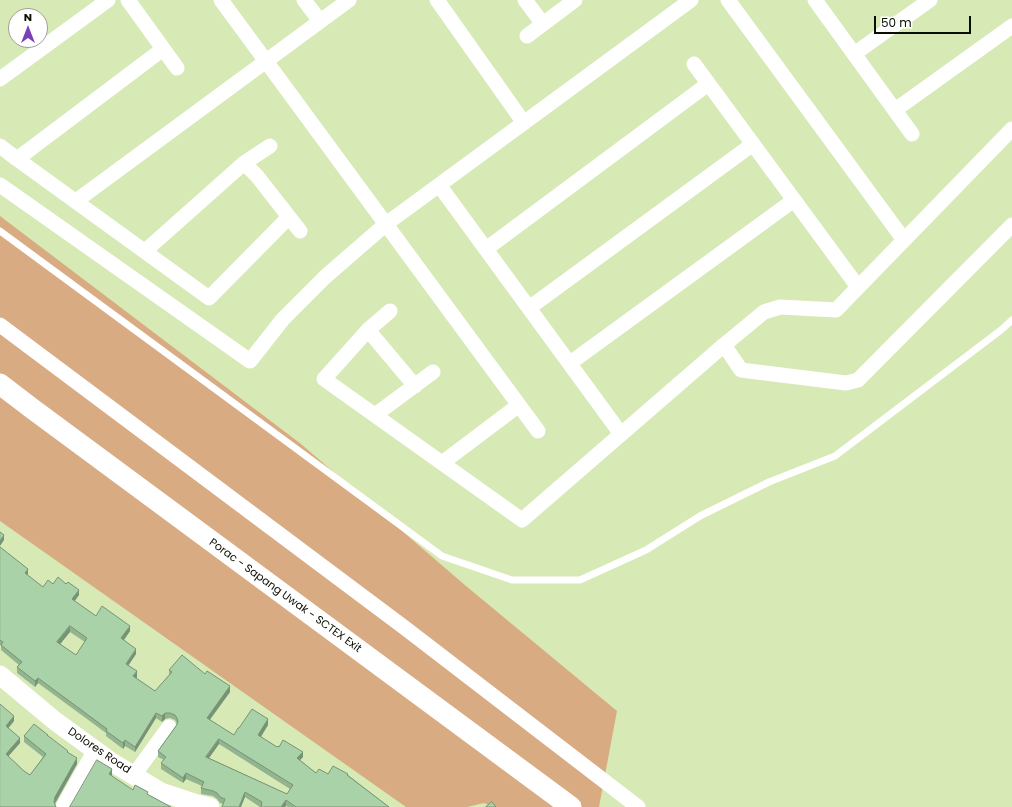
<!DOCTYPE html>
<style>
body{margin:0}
#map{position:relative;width:1012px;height:807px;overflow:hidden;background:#d7e9b5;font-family:Poppins,sans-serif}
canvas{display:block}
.north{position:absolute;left:8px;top:8px;width:40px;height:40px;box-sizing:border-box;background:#fff;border:1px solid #9d9f99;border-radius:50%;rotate:0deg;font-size:11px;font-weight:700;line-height:16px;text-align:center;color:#090e00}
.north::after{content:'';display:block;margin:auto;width:14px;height:18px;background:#7b40b6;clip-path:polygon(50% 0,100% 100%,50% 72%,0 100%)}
.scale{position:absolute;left:874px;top:16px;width:97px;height:18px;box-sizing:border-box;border:2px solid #090e00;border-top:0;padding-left:5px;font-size:12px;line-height:14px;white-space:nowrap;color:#090e00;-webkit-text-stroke:3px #fff;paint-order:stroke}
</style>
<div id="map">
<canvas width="1012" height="807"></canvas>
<div class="north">N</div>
<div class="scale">50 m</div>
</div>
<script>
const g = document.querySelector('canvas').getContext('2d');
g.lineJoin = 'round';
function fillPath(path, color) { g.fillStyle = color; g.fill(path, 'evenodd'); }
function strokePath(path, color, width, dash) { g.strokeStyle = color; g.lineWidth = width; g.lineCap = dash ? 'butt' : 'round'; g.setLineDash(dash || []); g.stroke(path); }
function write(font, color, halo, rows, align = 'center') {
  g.font = font + ' Poppins,sans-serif'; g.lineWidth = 3; g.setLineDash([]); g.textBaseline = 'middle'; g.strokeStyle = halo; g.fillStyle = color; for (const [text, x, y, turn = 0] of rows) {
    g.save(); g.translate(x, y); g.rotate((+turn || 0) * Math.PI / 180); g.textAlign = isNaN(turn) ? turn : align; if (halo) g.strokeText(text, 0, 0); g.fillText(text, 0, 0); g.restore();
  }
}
fillPath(new Path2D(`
 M0,216L301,444L466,586L617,711L599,807H493L484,803L467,807H406L0,521Z`), '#d9ab82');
strokePath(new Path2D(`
 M0,231L442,556L512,580H580L646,550L700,516L769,482L835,456L1001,330L1012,320`), '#fff', 7);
strokePath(new Path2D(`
 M128,0L177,68
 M221,0L538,431
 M304,0L320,21
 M437,0L524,123
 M525,0L543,24
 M728,0L904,240
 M815,0L912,134
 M527,36L575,0
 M854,54L930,0
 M694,64L858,287
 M0,79L108,0
 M895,110L1012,26
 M0,146L17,159L209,298L289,217
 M17,159L163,49
 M244,163L257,176L300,231
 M0,185L250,361L283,319L325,277L386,224L691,0
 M439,185L621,434
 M76,201L349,0
 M486,249L708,84
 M145,251L244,163L270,146
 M529,308L753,144
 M390,311L368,330L324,379L522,520L724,345L764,312L780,307L836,310L1012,129
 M0,325L405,628L638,807
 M368,330L415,386
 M724,345L741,370L846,383L858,380L1012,225
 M577,358L794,200
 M375,415L433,372
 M442,463L519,405
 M134,775L169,727
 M63,807L95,750`), '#fff', 15);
strokePath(new Path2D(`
 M0,675L55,721L110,761L161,792L197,804L210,807`), '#fff', 19);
strokePath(new Path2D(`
 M0,384L34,410L571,807`), '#fff', 21);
fillPath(new Path2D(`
 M0,547L28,574L27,575L43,587L53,584L79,595L75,601L96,616L130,631L124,640L136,654L128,665L137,677L136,678L155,691L169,675V670L205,674L230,692L210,720L234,735L239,728L268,725L261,737L277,747L303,757L300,760L316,773L328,774L348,775L389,807H288L286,806L260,807L245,797L223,804L220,803L217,799L213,796L201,794V788L202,786L186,779L183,783L161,769V763L164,760L158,757V751L176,726L177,724L175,720L170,718L165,719L162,722L156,718L135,752L125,746L123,749L106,736V733L38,683L35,687L17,673V667L19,665L1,650V646L0,645ZM70,632L85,642L76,655L60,644ZM219,744L290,789L287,794L209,758Z
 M0,704L14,721L8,728L20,743L8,756L24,771L30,775L43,757L24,742V736H48L68,753L77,764L55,804L0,807Z`), '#92b590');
fillPath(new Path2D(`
 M4,535V540L0,546V541Z
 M28,569V574L25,578V573Z
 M79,590V595L72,604V599Z
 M70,626V632L57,648V642Z
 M130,626V631L121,644V638Z
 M136,649V654L126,669V664Z
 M137,671V677L133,682V676Z
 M38,678V683L35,687V681Z
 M230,686V692L207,723V718Z
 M156,713V718L135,752V747Z
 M165,713V719L162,722V716Z
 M14,716V721L6,731V726Z
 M268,719V725L258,741V735Z
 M20,738V743L6,759V754Z
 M219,739V744L206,762V757Z
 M125,740V746L123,749V743Z
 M303,752V757L297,763V758Z
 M77,758V764L55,803L54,807L55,797Z
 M112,769V775L109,780V774Z
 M186,773V779L183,783V778Z
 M245,792V797L241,807H239Z
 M286,800V806L285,807H281Z`), '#779376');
const building = new Path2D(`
 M0,532L4,535L0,541Z
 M0,547L28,569L25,573L43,587L48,580L53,584L58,577L66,584L68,582L79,590L72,599L96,616L102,606L130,626L121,638L136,649L126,664L137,671L133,676L155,691L172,672L169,670L182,655L205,674L207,671L230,686L207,718L234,735L238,728H239L252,709L268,719L258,735L277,747L278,746L279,747L283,740L303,752L297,758L316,773L319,769L328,774L333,766L348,774L347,775L389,807H296L286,800L281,807H261L262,802L245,792L239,807H222L225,799L220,797L217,793L213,791L201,788L204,782L186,773L183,778L161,763L166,757L158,751L176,726L178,722L177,718L175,715L170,713H165L162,716L156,713L135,747L125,740L123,743L106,731L107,729L38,678L35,681L17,667L22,662L1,645L3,642L0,640ZM70,626L87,638L76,655L57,642ZM219,739L293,785L287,794L206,757Z
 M0,704L14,716L6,726L20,738L6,754L24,771L30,775L46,754L24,736L34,724L48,735H47L68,751L67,752L77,758L55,797L54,802L56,807H0Z
 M97,760L112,769L109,774L133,790L135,785L148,792L147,794L171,807H70Z
 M492,802L496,807H486Z`);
fillPath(building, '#aad2a8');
strokePath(building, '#779376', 1);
write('11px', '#090e00', '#fff', [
 ["Porac - Sapang Uwak - SCTEX Exit",285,596,36],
 ["Dolores Road",99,751,34]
]);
</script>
